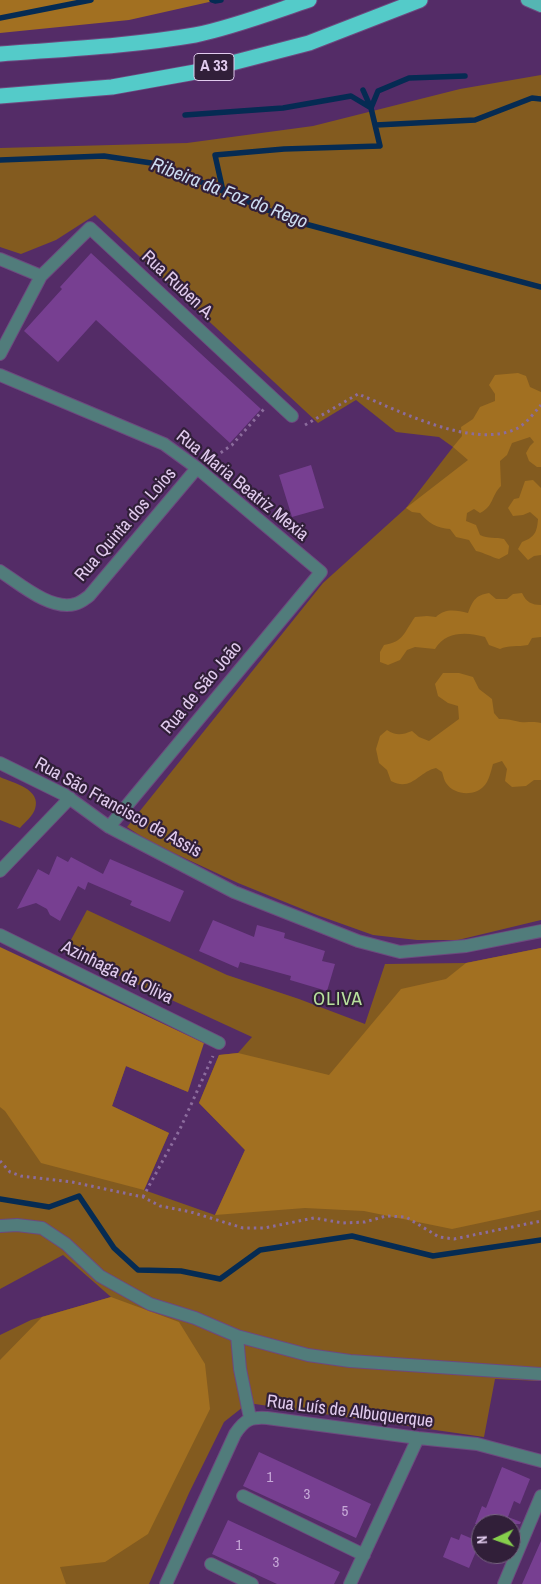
<!DOCTYPE html>
<meta charset="utf-8">
<style>
body{margin:0}
#map{position:relative;width:541px;height:1584px;overflow:hidden;background:#542c67;font-family:"Archivo Narrow",sans-serif}
canvas{display:block}
.north{position:absolute;left:471px;top:1514px;width:50px;height:50px;box-sizing:border-box;background:#311f39;border:1px solid #776481;border-radius:50%;rotate:267deg;font-size:14px;font-weight:700;line-height:20px;text-align:center;color:#e1cbee}
.north::after{content:'';display:block;margin:auto;width:18px;height:22px;background:#86cf4c;clip-path:polygon(50% 0,100% 100%,50% 72%,0 100%)}
</style>
<div id="map">
<canvas width="541" height="1584"></canvas>
<div class="north">N</div>
</div>
<script>
const g = document.querySelector('canvas').getContext('2d');
g.lineJoin = 'round';
function fillPath(path, color) { g.fillStyle = color; g.fill(path, 'evenodd'); }
function strokePath(path, color, width, dash) { g.strokeStyle = color; g.lineWidth = width; g.lineCap = dash ? 'butt' : 'round'; g.setLineDash(dash || []); g.stroke(path); }
function write(font, color, halo, rows, align = 'center') {
  g.font = font + ' "Archivo Narrow",sans-serif'; g.lineWidth = 4.5; g.setLineDash([]); g.textBaseline = 'middle'; g.strokeStyle = halo; g.fillStyle = color; for (const [text, x, y, turn = 0] of rows) {
    g.save(); g.translate(x, y); g.rotate((+turn || 0) * Math.PI / 180); g.textAlign = isNaN(turn) ? turn : align; if (halo) g.strokeText(text, 0, 0); g.fillText(text, 0, 0); g.restore();
  }
}
fillPath(new Path2D(`
 M541,75V920L458,940H417L373,935L317,915L238,883L150,842L127,827L323,583L406,508L453,447L439,437L396,432L356,400L318,423L95,215L56,240L21,254L0,247V148L187,143L313,126L460,89Z
 M0,777C13,783 42,789 35,809C33,816 25,822 20,828L0,820Z
 M87,910L227,975L299,999L365,1024L385,964L466,963L541,948V1381L495,1379L484,1437L248,1403L224,1422L189,1493L149,1584H0V1335L31,1320L111,1297L63,1255L0,1289V952L188,1092L126,1066L112,1106L169,1133L144,1190L215,1215L245,1150L199,1103L219,1055L238,1053L252,1037L65,951Z`), '#835b1f');
fillPath(new Path2D(`
 M0,0H218L129,20L0,33Z
 M518,373L526,376L530,387L541,392V467H537L529,461L526,453L530,446L534,442L530,437L512,443L507,455L500,461L501,486C491,496 494,506 480,513L474,509L467,513L466,521L476,525L480,535C488,539 496,537 504,539L509,546L508,554L499,559C491,557 485,553 476,551L469,540L456,537L450,529C437,528 428,523 420,513L412,512L406,508L468,460L453,447L462,436L461,427L473,419L480,407L495,401V394L489,385L495,375Z
 M533,480L541,488V555L534,556L528,560L518,549L522,542C535,537 537,532 538,519L530,512L523,515L513,516L508,508L514,499L519,498L525,481Z
 M489,593L496,599H507L513,594L522,593C526,602 532,605 541,605V637L532,638L528,645C518,647 508,645 500,649L489,645L485,637C467,632 446,631 435,649L415,647L407,650L400,660L388,665L380,662V652L384,645C404,642 404,632 415,617L427,616L436,617C445,608 456,610 468,613C473,600 476,595 489,593Z
 M443,673H459L473,677L479,689L492,699L494,713L499,719C509,719 511,720 520,722C528,723 532,721 541,723V780H534L526,786L512,787L505,781L507,769L502,761L493,764C491,771 489,781 484,786C474,797 454,795 446,783C444,780 443,775 442,772L436,768C418,772 412,792 391,781L387,770L379,763L376,749L380,736L387,730C396,736 402,735 412,731L419,737L429,741L459,719L458,706L448,703L438,696L435,684Z
 M0,947L204,1043L188,1092L126,1066L112,1106L169,1133L144,1190L41,1163L5,1111L0,1107Z
 M541,948V1210L452,1229L364,1211L305,1208L215,1215L245,1150L199,1103L219,1055L238,1053L329,1075L401,989L446,979L466,963Z
 M111,1297L179,1322L205,1364L210,1409L148,1534L105,1562L60,1567L66,1584H0V1360L42,1317Z`), '#a27021');
strokePath(new Path2D(`
 M212,0L215,1L221,0
 M0,18L91,0
 M363,90L371,108
 M371,108L378,91L409,78L465,76
 M185,115L283,108L351,96L371,108L380,146L284,149L215,155L223,191
 M376,125L475,120L532,98L541,99
 M0,160L104,156L158,164L294,221L541,287
 M0,1199L49,1207L79,1196L114,1248L138,1270L181,1271L220,1279L260,1250L352,1236L433,1256L541,1240`), '#052b53', 5.5);
fillPath(new Path2D(`
 M91,253L261,409L230,443L96,320L58,362L24,331L62,289L60,287Z
 M311,465L324,508L292,517L279,475Z
 M57,856L68,862L71,857L103,874L110,859L184,891L170,922L130,905L132,901L88,882L85,890L78,886L60,921L50,915L47,909L36,903L17,909L38,869L49,875Z
 M213,920L254,937L257,925L285,933L284,938L325,951L322,961L335,964L327,991L290,980L291,976L240,962L238,968L199,951Z
 M259,1452L371,1504L356,1538L243,1486Z
 M502,1467L530,1479L520,1504L514,1501L508,1517L521,1522L520,1524H475L482,1506L486,1508Z
 M228,1520L340,1572L334,1584H277L212,1554Z
 M461,1534L480,1542L469,1568L443,1557L451,1537L459,1540Z
 M541,1541V1584H522Z`), '#773f91');
const minor = new Path2D(`
 M0,259L41,276
 M0,354L41,276L90,228L292,416
 M0,375L164,444L197,468L321,572L109,827
 M0,571C20,584 51,611 75,604C80,603 85,599 89,596L197,468
 M0,763L65,795L109,827L234,892L358,941L400,952L466,946L541,931
 M0,871L70,798
 M0,935L219,1043
 M0,1226L17,1225L42,1228L66,1244L100,1276L150,1304L195,1318L237,1336L240,1369L250,1418
 M237,1336L308,1355L350,1361L541,1374
 M243,1496L364,1555
 M211,1564L252,1584
 M166,1584L235,1434C245,1419 251,1417 267,1418L418,1438L477,1444L541,1461
 M350,1584L418,1438
 M504,1584L541,1496`);
const major = new Path2D(`
 M527,0L541,6`);
const highway = new Path2D(`
 M0,54C65,49 131,46 195,35C231,28 273,12 309,0
 M0,96L112,87L201,71L309,43L420,0`);
strokePath(minor, '#6d497f', 14);
strokePath(major, '#6d497f', 14);
strokePath(highway, '#6d497f', 17);
strokePath(new Path2D(`
 M305,425L358,394C400,411 472,449 516,429C525,425 534,413 541,405
 M210,460L232,445L264,409
 M0,1161L10,1172L21,1176L72,1182L143,1197L160,1206L191,1212L243,1228H264L314,1218L343,1223L365,1222L386,1216L406,1217L439,1237L454,1239L541,1221
 M143,1197L180,1129L213,1056`), '#8c6c9d', 3, [2.5, 4]);
strokePath(minor, '#517c7b', 12);
strokePath(major, '#55b5b3', 12);
strokePath(highway, '#54cbc9', 15);
write('15px', '#c6a8d7', null, [
 ["1",270,1478],
 ["3",307,1495],
 ["5",345,1512],
 ["1",239,1546],
 ["3",276,1563]
]);
for (const [x, y, w] of [
 [214,67,40]
]) { const box = new Path2D(); box.roundRect(x - w / 2, y - 13.5, w, 27, 4); g.fillStyle = '#311f39'; g.fill(box); strokePath(box, '#e1cbee', 1); }
write('bold 16px', '#e1cbee', null, [
 ["A 33",214,67]
]);
write('18px', '#e1cbee', '#311f39', [
 ["Rua Ruben A.",178,286,43],
 ["Rua Maria Beatriz Mexia",242,486,39],
 ["Rua Quinta dos Loios",126,525,-49],
 ["Rua de São João",202,688,-50],
 ["Rua São Francisco de Assis",118,808,29],
 ["Azinhaga da Oliva",117,973,26],
 ["Rua Luís de Albuquerque",350,1412,7]
]);
write('italic 19px', '#cbdbf0', '#311f39', [
 ["Ribeira da Foz do Rego",229,194,21]
]);
g.letterSpacing = '1px';
write('19px', '#b8e19d', '#311f39', [
 ["OLIVA",338,1000]
]);
g.letterSpacing = '0px';
</script>
